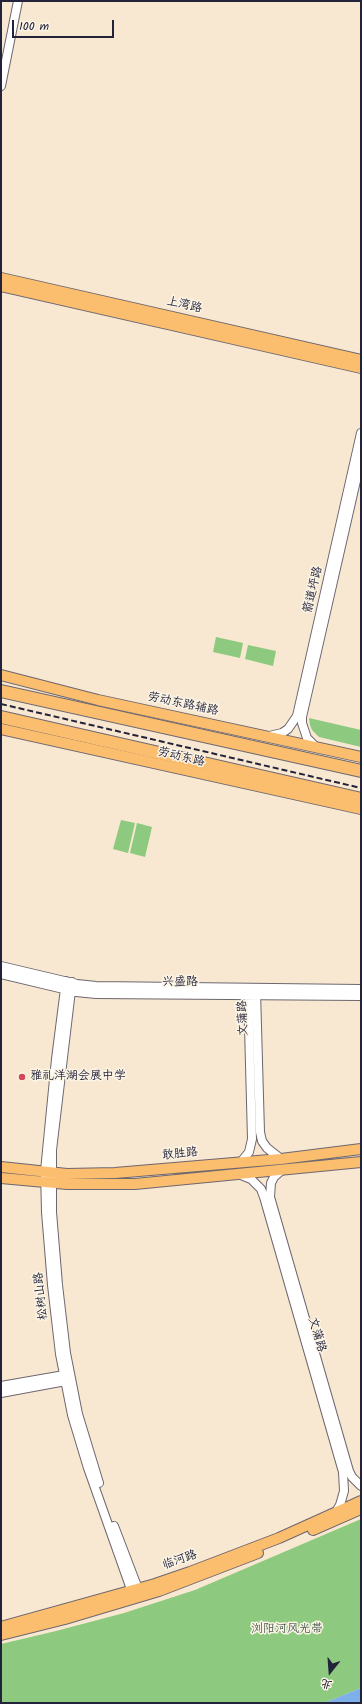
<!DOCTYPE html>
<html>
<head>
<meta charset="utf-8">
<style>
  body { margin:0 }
  #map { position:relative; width:362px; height:1704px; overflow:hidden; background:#f8e8d1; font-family:Kalam,"LXGW WenKai TC",sans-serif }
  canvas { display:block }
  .frame { position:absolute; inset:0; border:2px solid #22223b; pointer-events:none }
  .north { position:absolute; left:310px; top:1652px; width:40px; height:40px; -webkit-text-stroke:3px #fcf5e5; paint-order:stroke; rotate:197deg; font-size:11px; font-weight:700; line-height:16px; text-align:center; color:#22223b }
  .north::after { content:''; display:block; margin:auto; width:14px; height:18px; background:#22223b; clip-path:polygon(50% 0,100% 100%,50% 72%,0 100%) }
  .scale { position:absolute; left:12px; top:20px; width:102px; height:18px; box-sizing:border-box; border:2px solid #22223b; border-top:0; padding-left:5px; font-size:12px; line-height:14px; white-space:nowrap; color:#22223b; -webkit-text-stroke:3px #fcf5e5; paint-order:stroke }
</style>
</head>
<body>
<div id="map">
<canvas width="362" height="1704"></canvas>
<div class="frame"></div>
<div class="north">北</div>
<div class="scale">100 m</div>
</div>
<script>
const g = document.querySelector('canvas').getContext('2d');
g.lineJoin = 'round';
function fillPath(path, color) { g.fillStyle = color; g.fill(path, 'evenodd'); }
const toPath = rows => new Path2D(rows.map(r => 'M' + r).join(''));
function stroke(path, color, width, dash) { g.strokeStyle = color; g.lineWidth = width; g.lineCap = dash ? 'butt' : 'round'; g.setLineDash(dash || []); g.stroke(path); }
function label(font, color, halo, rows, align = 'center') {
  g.font = font + ' Kalam,"LXGW WenKai TC",sans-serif'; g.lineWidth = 3; g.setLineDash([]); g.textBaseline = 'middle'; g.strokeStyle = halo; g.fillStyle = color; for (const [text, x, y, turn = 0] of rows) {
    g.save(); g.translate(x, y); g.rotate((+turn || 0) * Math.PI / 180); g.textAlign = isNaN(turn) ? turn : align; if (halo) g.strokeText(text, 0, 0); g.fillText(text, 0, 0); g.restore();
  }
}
const green = toPath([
  [216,637,243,643,240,658,213,652],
  [248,645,276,651,273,666,245,659],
  [309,718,361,730,361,747,319,737,312,730,310,725],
  [121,820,135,823,128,853,113,849],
  [137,823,152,827,145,857,130,853],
  [361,1519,361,1688,324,1703,1,1703,1,1644,56,1631,124,1613,195,1590]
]);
const water = toPath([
  [361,1688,361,1703,324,1703]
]);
const minor = toPath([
  [1,86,18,1],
  [269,736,282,733,288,729,297,716,361,433],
  [316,747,307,738,302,723,302,717,361,459],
  [1,966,77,984,96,986,361,989],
  [1,974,76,992,96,994,361,996],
  [66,981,56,1059,45,1171,46,1212,52,1285,60,1354,72,1415,88,1468,133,1595],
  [72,982,52,1150,52,1212,58,1285,66,1353,78,1414,99,1483],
  [256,991,260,1132,262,1141,267,1148,281,1159],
  [241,1162,249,1152,252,1139,248,990],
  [282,1170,274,1177,271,1183,270,1197,349,1471,352,1477,361,1486],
  [241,1175,251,1179,261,1189,264,1197,343,1472,344,1491,340,1505,336,1512],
  [1,1386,70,1374],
  [1,1393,71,1380],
  [114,1526,140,1594]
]);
const major = toPath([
  [1,278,361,360],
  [1,286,361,368],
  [1,675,98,700,361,757],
  [1,729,361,809],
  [1,1167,67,1174,115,1173,281,1159,361,1149],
  [1,1178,67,1184,135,1184,361,1162],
  [313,1530,361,1509],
  [1,1627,155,1584,190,1572,279,1538,361,1501],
  [1,1635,65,1619,159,1591,258,1553]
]);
const highway = toPath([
  [1,691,361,771],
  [1,717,361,799]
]);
const rail = toPath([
  [1,704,361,788]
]);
const markers = [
  [22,1077,4,"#d1495b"]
];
const streetNames = [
  ["上湾路",184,306,13],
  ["箭道坪路",314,590,-77],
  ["劳动东路辅路",183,705,12],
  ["劳动东路",181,758,13],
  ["兴盛路",180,983],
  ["文蒲路",244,1018,-92],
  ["敢胜路",180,1155,-6],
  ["松树山路",42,1296,-96],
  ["文蒲路",316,1335,74],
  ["临河路",180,1561,-19]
];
const poiNames = [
  ["雅礼洋湖会展中学",30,1077]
];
const parkNames = [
  ["浏阳河风光带",287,1630]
];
fillPath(green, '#8dc97e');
fillPath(water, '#7db0ea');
stroke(minor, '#6d6770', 10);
stroke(major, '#6d6770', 12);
stroke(highway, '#6d6770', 14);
stroke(minor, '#fff', 8);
stroke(major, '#fbbd6e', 10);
stroke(highway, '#fbbd6e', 12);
stroke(rail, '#22223b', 2, [6, 3]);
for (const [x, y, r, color] of markers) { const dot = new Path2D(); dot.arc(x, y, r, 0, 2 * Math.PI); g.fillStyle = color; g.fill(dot); stroke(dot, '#fcf5e5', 1.5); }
label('12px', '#22223b', '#fcf5e5', streetNames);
label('12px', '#22223b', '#fcf5e5', poiNames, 'left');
label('12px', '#475c52', '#fcf5e5', parkNames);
</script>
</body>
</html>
